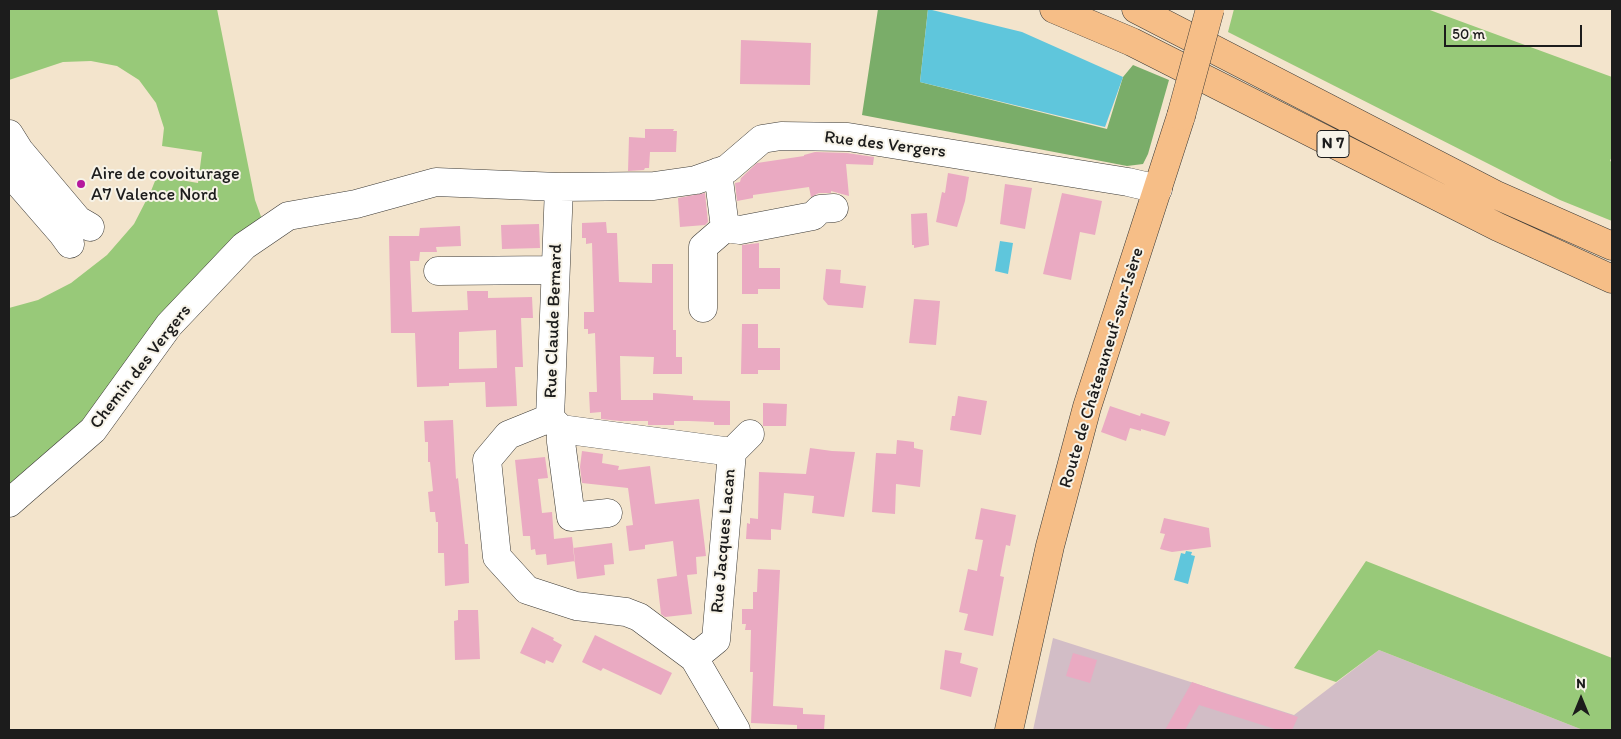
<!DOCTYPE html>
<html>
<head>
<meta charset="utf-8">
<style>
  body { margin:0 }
  #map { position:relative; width:1621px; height:739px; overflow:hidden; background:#f3e4cc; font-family:Itim,sans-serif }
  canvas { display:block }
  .frame { position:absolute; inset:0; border:10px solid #1c1c1c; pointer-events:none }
  .north { position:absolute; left:1556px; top:674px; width:50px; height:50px; -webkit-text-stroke:4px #f7f3e8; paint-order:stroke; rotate:0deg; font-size:14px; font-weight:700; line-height:20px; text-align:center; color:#1c1c1c }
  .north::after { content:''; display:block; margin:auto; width:18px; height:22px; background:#1c1c1c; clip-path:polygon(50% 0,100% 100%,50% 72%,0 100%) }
  .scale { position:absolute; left:1444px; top:25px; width:138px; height:22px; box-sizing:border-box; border:2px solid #1c1c1c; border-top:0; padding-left:6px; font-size:15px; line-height:18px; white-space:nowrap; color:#1c1c1c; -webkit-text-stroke:4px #f7f3e8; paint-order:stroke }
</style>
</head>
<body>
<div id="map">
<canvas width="1621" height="739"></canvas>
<div class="frame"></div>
<div class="north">N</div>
<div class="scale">50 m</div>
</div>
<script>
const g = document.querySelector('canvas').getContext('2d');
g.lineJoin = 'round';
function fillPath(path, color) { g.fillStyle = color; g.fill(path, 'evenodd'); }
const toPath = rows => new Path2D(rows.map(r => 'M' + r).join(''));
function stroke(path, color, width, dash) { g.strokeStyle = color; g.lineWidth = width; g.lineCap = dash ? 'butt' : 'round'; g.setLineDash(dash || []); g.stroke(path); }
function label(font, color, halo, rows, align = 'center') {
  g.font = font + ' Itim,sans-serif'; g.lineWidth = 4; g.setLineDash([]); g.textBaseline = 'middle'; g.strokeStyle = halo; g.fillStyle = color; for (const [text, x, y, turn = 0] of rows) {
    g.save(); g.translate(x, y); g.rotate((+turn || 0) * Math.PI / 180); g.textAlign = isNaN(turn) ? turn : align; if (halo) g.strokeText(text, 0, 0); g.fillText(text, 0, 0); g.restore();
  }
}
const industrial = toPath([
  [1053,638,1294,715,1379,650,1583,730,1033,730]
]);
const green = toPath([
  [9,9,217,9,255,200,263,222,89,421,9,490,9,308,38,300,71,283,107,255,134,224,151,191,157,176,198,183,202,152,162,146,164,128,156,103,139,80,117,66,91,61,63,62,9,80],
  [1234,9,1427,9,1612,77,1612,156,1610,161,1612,162,1612,221,1560,200,1228,32],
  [1366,561,1612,658,1612,730,1583,730,1379,650,1336,682,1294,668]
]);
const forest = toPath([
  [878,9,928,9,920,82,1107,129,1123,77,1133,65,1169,80,1148,154,1143,164,1127,166,862,115]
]);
const water = toPath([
  [928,9,1022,32,1123,77,1105,127,920,82],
  [1000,241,1013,243,1008,274,995,271],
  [1186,551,1192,552,1191,555,1195,556,1188,584,1174,580,1181,553,1185,554]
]);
const building = toPath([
  [741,40,811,43,810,85,740,84],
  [645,129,674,129,673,131,677,131,676,152,650,152,649,168,645,168,644,170,628,171,629,137,645,138],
  [815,152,847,153,874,157,873,165,846,164,849,196,831,191,831,193,819,193,811,197,809,187,753,195,753,198,737,201,735,183,740,182,741,178,757,163,804,156,804,155],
  [948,173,969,177,965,201,957,227,936,222,942,192,945,193],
  [1005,184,1032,188,1025,229,1000,224],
  [705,193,708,222,705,225,680,227,678,198],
  [1062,193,1102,201,1095,235,1080,232,1071,280,1043,274],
  [927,213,929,245,914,248,914,245,912,245,911,214],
  [606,222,607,233,617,233,619,282,652,283,652,264,673,264,673,330,676,330,676,357,682,357,682,374,653,374,654,357,620,356,621,400,653,400,653,393,693,396,693,400,730,401,730,425,714,425,714,422,689,421,674,421,674,425,648,425,648,421,620,421,601,419,601,412,590,413,589,392,597,392,595,333,588,334,588,329,584,329,584,312,594,312,592,243,586,244,586,238,582,238,582,223],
  [539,224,540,248,502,249,501,225],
  [460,226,461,246,436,247,437,252,420,252,419,261,410,261,412,312,468,310,467,291,488,291,488,298,532,297,533,318,521,318,523,367,515,367,517,406,486,407,485,382,449,383,449,386,417,387,415,333,391,333,389,236,419,236,420,228],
  [496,330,497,368,459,369,459,332],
  [759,243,759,268,780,268,780,289,758,289,758,294,742,294,742,245],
  [826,269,841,270,840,283,866,286,863,308,828,305,823,299],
  [914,299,940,301,936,345,909,343],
  [742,324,758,324,758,348,780,348,780,370,758,370,758,374,741,374],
  [958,396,987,401,981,435,950,430,952,416,955,416],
  [763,403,787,404,786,426,763,426],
  [1110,406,1140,416,1141,413,1170,422,1165,436,1141,429,1141,431,1130,428,1126,441,1101,432],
  [453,420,456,479,458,478,465,544,468,544,469,583,445,586,444,553,438,553,438,522,436,522,435,512,430,512,428,492,433,491,430,462,428,462,428,442,425,442,424,421],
  [897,440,914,442,914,448,923,450,920,487,896,484,895,514,872,512,876,453,896,454],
  [810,448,832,451,855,452,844,517,812,513,814,496,784,493,781,530,771,529,771,540,746,539,747,523,750,524,750,518,758,519,759,472,806,474],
  [582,451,603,454,602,463,619,466,618,470,650,466,655,504,699,499,706,556,696,557,697,574,687,575,692,614,665,617,661,614,657,579,677,576,673,541,645,545,645,549,629,551,626,526,633,525,628,488,582,483,580,467],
  [545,457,548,478,538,479,542,513,552,512,554,539,572,537,575,561,547,565,546,554,536,555,535,549,531,550,530,536,523,536,515,460],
  [981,508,1016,515,1010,546,1006,545,1000,576,1004,577,993,636,964,630,968,614,959,612,968,569,977,571,983,540,975,539],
  [1164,518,1209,528,1211,547,1172,552,1160,549,1165,534,1160,533],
  [612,543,614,564,604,565,605,575,577,579,573,548],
  [758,569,780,570,773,706,803,708,803,714,825,715,824,730,797,730,797,725,751,723,753,672,750,672,751,630,745,630,746,624,742,624,742,609,753,609,753,592,757,592],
  [458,610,478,610,480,659,455,660,454,621,458,620],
  [532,627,554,638,553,640,562,645,553,663,546,660,545,664,520,653],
  [595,635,672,673,661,695,603,668,601,671,582,662],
  [945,650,962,653,960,663,978,668,971,697,940,689],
  [1073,653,1097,660,1090,683,1066,676],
  [1192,682,1229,695,1298,717,1292,730,1278,730,1199,705,1185,730,1165,730]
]);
const minor = toPath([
  [9,134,19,150,78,220,90,227],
  [9,172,62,233,70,244],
  [559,187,550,418,508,435,487,460,497,557,527,590,576,606,626,612,639,617,694,658,736,730],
  [725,228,740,230,813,216,820,209,834,208],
  [438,271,555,270],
  [703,308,703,247,725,228,718,172],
  [550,418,561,429,732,452,716,640,694,658],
  [561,429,561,442,571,517,608,513],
  [732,452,750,434],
  [9,503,93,430,169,325,244,246,288,216,356,204,436,182,559,187,654,186,696,180,727,169,762,139,781,136,848,137,1128,182,1158,189]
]);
const major = toPath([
  [1009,730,1050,546,1087,407,1181,116]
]);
const highway = toPath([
  [1054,9,1132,42,1498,227,1612,279],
  [1136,9,1494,194,1612,246]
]);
const majorBridge = toPath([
  [1181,116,1210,9]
]);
const markers = [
  [81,184,5,"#b5179e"]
];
const shields = [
  [1333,144,32]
];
const shieldNames = [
  ["N 7",1333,144]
];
const streetNames = [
  ["Rue des Vergers",885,145,7],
  ["Rue Claude Bernard",554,321,-88],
  ["Chemin des Vergers",141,367,-52],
  ["Route de Châteauneuf-sur-Isère",1102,368,-73],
  ["Rue Jacques Lacan",724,541,-85]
];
const poiNames = [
  ["Aire de covoiturage",91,174],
  ["A7 Valence Nord",91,195]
];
fillPath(industrial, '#d2bdc6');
fillPath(green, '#98c979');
fillPath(forest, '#7aad69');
fillPath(water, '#5fc6dc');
fillPath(building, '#eaaac2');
stroke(minor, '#3c3a36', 29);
stroke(major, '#3c3a36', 29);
stroke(highway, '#3c3a36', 29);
stroke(minor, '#fff', 28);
stroke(major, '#f6be87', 28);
stroke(highway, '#f6be87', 28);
stroke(majorBridge, '#3c3a36', 29, []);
stroke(majorBridge, '#f6be87', 28);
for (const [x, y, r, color] of markers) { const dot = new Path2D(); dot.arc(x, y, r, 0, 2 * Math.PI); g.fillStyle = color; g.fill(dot); stroke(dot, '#f7f3e8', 2); }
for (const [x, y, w] of shields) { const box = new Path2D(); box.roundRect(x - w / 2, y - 13.5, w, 27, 4); g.fillStyle = '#f7f3e8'; g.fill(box); stroke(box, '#1c1c1c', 1); }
label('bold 16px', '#1c1c1c', null, shieldNames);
label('18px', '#1c1c1c', '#f7f3e8', streetNames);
label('18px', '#1c1c1c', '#f7f3e8', poiNames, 'left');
</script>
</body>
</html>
